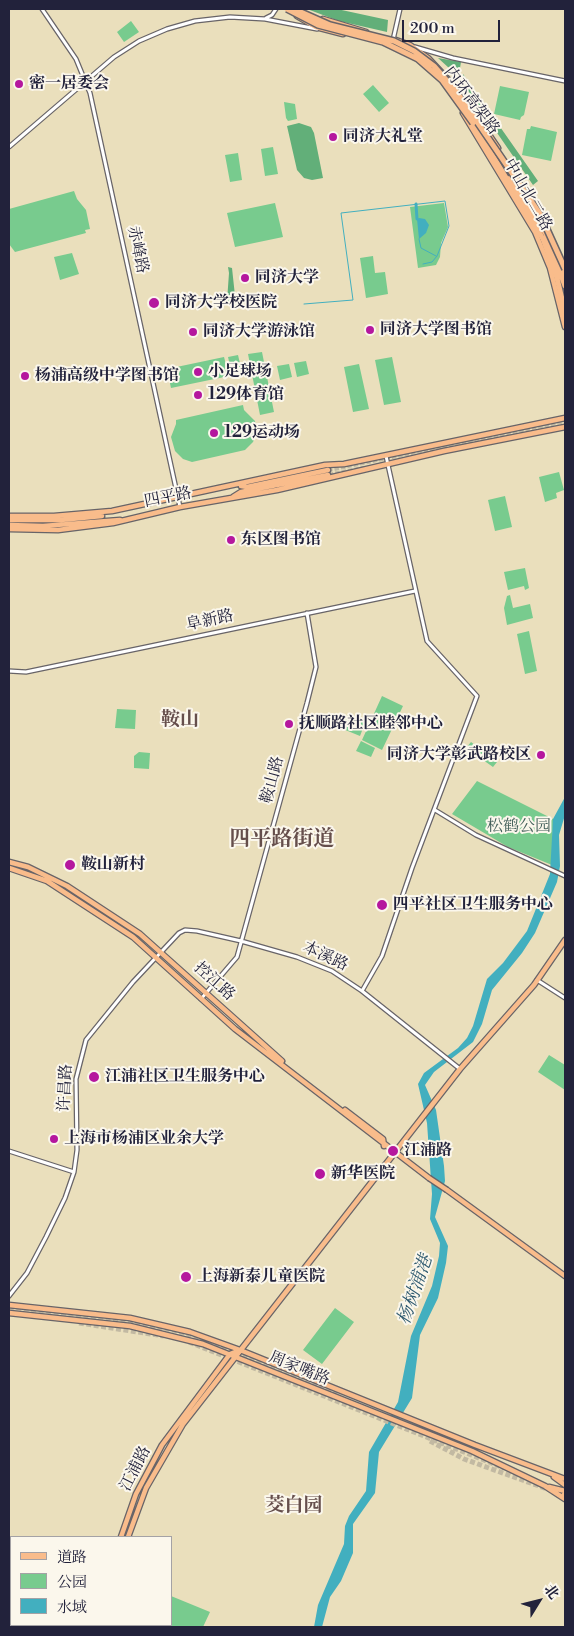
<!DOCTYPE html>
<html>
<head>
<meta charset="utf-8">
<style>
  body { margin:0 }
  #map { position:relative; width:574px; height:1636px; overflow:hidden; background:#eadfbc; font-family:"Libre Bodoni","Noto Serif SC",serif }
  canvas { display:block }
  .frame { position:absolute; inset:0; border:10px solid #22223b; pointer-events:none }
  .legend { position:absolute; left:10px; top:1536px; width:162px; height:90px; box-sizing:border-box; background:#fbf7ec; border:1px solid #a4a2a5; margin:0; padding:6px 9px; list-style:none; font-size:15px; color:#22223b }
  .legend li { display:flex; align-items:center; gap:10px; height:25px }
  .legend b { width:25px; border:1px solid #a4a2a5 }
  .north { position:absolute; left:514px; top:1576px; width:50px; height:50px; -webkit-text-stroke:4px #fbf7ec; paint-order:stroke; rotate:54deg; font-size:14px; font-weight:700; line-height:20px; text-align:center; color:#22223b }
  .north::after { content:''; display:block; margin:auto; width:18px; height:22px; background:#22223b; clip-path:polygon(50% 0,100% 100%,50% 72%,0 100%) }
  .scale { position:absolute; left:402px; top:20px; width:98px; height:22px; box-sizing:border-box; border:2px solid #22223b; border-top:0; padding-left:6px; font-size:15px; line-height:18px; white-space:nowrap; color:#22223b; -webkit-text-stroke:4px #fbf7ec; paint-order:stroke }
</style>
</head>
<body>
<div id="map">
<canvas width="574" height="1636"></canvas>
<div class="frame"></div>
<ul class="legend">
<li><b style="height:6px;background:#f9bc8b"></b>道路</li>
<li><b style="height:14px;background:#78cb8e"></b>公园</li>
<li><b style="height:14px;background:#42afbf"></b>水域</li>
</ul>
<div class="north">北</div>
<div class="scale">200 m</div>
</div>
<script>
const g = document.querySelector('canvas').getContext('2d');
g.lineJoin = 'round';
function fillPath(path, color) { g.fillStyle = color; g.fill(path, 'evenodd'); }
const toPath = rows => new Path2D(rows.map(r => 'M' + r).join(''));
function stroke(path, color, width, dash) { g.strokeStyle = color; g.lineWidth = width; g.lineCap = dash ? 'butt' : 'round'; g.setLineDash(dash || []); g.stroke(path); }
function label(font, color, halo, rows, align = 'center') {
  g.font = font + ' "Libre Bodoni","Noto Serif SC",serif'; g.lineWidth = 4; g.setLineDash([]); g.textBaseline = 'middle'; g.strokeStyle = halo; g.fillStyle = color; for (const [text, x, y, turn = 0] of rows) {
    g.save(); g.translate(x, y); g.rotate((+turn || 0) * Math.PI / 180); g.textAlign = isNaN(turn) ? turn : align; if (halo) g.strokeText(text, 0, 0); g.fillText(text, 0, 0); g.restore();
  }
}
const green = toPath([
  [131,21,139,32,124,42,117,32],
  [373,85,389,103,379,112,363,94],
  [500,86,529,92,524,115,521,117,520,120,494,114],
  [284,102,295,104,297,119,288,121,286,118],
  [531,126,557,132,551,161,522,155,527,129,530,129],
  [273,147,278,174,265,176,261,149],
  [238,153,242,180,230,182,225,155],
  [74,191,77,199,86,210,90,229,85,230,86,233,15,252,9,244,9,209],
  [275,203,283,237,235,247,227,213],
  [444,203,448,227,441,243,440,257,436,265,418,268,410,207],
  [72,253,79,274,60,280,54,257],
  [373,256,375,273,385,272,388,294,366,298,360,258],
  [262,352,274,412,260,415,248,354],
  [238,355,242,372,232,374,228,357],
  [224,357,229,376,171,388,167,369],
  [392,357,401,402,384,405,375,360],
  [306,361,309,374,297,377,294,363],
  [289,364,292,377,280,380,277,366],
  [359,364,369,409,353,412,344,367],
  [243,405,244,410,255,421,257,433,253,442,245,450,192,462,183,459,175,451,171,437,176,424,176,420],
  [559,472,564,490,556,493,557,498,545,502,539,477],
  [505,496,512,527,495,531,488,500],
  [525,568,529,588,525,590,524,586,508,590,504,572],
  [510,595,513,608,530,604,533,618,507,625,504,608,507,596],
  [529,631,537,671,525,674,517,634],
  [382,696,403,706,382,750,362,740],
  [117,709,136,710,135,729,115,728],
  [343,714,365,723,360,736,338,727],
  [361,741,375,748,371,757,356,751],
  [471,742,497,762,493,767,466,748],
  [139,752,150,753,149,769,134,768,134,756],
  [477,781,553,819,552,865,508,847,452,814],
  [549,1055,565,1065,565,1090,538,1072],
  [335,1308,354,1322,322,1364,303,1350],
  [171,1596,210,1612,203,1627,109,1627,110,1625,171,1625]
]);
const forest = toPath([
  [307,9,337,9,388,20,387,32,339,21],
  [438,58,461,62,458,80,449,68],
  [463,74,538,181,533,185,462,82],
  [299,123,311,127,314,133,323,178,312,180,304,178,297,170,287,126],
  [228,267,232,268,236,305,233,308,227,301,229,273]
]);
const water = toPath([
  [419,218,425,219,429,225,426,233,419,239,417,219],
  [565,797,565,815,559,835,560,866,557,882,535,933,522,953,492,990,482,1024,473,1042,434,1072,425,1085,436,1110,444,1166,445,1181,435,1217,448,1246,446,1263,438,1298,420,1335,412,1398,379,1452,375,1493,353,1524,353,1553,341,1581,330,1597,322,1627,314,1627,318,1605,344,1544,345,1526,349,1516,366,1491,369,1452,398,1402,411,1336,432,1286,439,1256,440,1243,430,1219,432,1194,427,1123,418,1084,424,1073,458,1048,467,1038,473,1026,487,979,503,963,527,931,550,874,553,819]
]);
const stream = toPath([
  [419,239,421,248,436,256],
  [304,304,353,300,341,213,445,201,449,226,437,256,432,262,423,264]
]);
const canal = toPath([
  [416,204,417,219]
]);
const majorTunnel = toPath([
  [328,470,565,421],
  [329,475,364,468]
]);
const highwayTunnel = toPath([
  [9,1307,109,1318,173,1330,194,1336,338,1392],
  [79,1323,164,1336],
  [189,1342,504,1468],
  [430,1441,464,1459,564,1495]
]);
const minor = toPath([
  [42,9,76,59,90,93,180,507],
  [266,18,272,15,276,9],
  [393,40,400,9],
  [415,47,453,58,565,81],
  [9,147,114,57,139,41,167,29,195,21,230,17,265,19,317,29],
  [9,671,26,672,415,591],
  [435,810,476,835,565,876],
  [537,980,565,998],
  [362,991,382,956,412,868,477,696,427,641,386,456],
  [201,999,237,957,307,703,316,667,307,613],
  [9,1151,74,1172],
  [9,1296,27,1273,46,1237,65,1198,74,1172,77,1150,76,1079,86,1040,133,982,179,933,185,930,197,931,241,941,297,957,332,971,362,991,460,1069]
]);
const major = toPath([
  [297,16,316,27,343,34],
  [323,19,366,32],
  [393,39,410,45,428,58,455,87],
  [463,113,535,232,550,268,565,327],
  [481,123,498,148],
  [560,262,564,278],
  [241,486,247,487,328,470],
  [233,497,241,492,328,475],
  [9,516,54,516,112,511,325,465,344,464,565,418],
  [9,520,61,520,102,516],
  [9,525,43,526,120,520],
  [9,529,58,530,113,523,180,507,277,490,444,451,565,427],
  [9,862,28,867,67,886,140,934,282,1061],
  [9,868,47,881,133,937,235,1029,429,1178],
  [345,1110,383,1139,384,1146],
  [447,1190,565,1276],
  [9,1305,130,1318,190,1332,240,1350,475,1445,565,1479],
  [9,1313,130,1326,203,1344,472,1451,545,1486,565,1499],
  [554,1477,565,1485],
  [549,1487,565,1491],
  [121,1537,136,1494,162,1445,230,1354,240,1350],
  [128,1537,146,1488,183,1424,460,1069,534,985,565,940],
  [95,1627,96,1625],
  [100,1627,101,1625]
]);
const highway = toPath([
  [473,123,543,239,557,278,565,312],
  [510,178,546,234,565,286],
  [564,1495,565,1495]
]);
const majorBridge = toPath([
  [429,1178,447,1190]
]);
const highwayBridge = toPath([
  [287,9,318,25,383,42,418,59,442,80,473,123],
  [294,9,330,25,394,41,414,51,434,66,456,91,540,214,565,269]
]);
const markers = [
  [19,84,5,"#b5179e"],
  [333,137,5,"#b5179e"],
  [245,278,5,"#b5179e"],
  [154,303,6,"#b5179e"],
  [370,330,5,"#b5179e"],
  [193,332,5,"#b5179e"],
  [198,372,5,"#b5179e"],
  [25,376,5,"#b5179e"],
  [198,395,5,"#b5179e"],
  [214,433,5,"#b5179e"],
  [231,540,5,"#b5179e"],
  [289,724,5,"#b5179e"],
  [541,755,5,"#b5179e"],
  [70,865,6,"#b5179e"],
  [382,905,6,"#b5179e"],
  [94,1077,6,"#b5179e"],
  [54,1139,5,"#b5179e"],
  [393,1151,6,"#b5179e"],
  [320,1174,6,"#b5179e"],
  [186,1277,6,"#b5179e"]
];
const poiNames = [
  ["密一居委会",29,84],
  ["同济大礼堂",343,137],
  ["同济大学",255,278],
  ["同济大学校医院",165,303],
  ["同济大学图书馆",380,330],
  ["同济大学游泳馆",203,332],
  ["小足球场",208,372],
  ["杨浦高级中学图书馆",35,376],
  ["129体育馆",208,395],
  ["129运动场",224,433],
  ["东区图书馆",241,540],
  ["抚顺路社区睦邻中心",299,724],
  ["同济大学彰武路校区",531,755,"right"],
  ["鞍山新村",81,865],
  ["四平社区卫生服务中心",393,905],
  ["江浦社区卫生服务中心",105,1077],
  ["上海市杨浦区业余大学",64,1139],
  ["江浦路",404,1151],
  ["新华医院",331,1174],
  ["上海新泰儿童医院",197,1277]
];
const streetNames = [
  ["内环高架路",471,101,53],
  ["中山北二路",527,195,60],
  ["赤峰路",137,250,78],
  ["四平路",168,498,-11],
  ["阜新路",210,621,-12],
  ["鞍山路",273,780,-75],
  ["本溪路",325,957,25],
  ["控江路",214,982,42],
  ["许昌路",66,1088,-87],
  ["周家嘴路",299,1369,22],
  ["江浦路",136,1469,-63]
];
const parkNames = [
  ["松鹤公园",519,827]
];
const waterNames = [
  ["杨树浦港",416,1290,-71]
];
const quarterNames = [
  ["鞍山",180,720],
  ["茭白园",294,1506]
];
const districtNames = [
  ["四平路街道",282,840]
];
fillPath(green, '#78cb8e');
fillPath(forest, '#62af79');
fillPath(water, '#42afbf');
stroke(stream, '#42afbf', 1);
stroke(canal, '#42afbf', 3);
stroke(majorTunnel, '#c2b9a2', 4.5, [4.5, 2]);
stroke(highwayTunnel, '#c2b9a2', 5, [5, 2.5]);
stroke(minor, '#686468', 5.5);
stroke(major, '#686468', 7);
stroke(highway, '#686468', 8);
stroke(minor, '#fff', 3);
stroke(major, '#f9bc8b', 4.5);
stroke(highway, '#f9bc8b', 5);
stroke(majorBridge, '#686468', 7, []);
stroke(highwayBridge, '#686468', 8, []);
stroke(majorBridge, '#f9bc8b', 4.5);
stroke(highwayBridge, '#f9bc8b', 5);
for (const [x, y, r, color] of markers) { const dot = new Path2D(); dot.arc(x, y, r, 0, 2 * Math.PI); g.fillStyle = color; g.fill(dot); stroke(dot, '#fbf7ec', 2); }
label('bold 16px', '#22223b', '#fbf7ec', poiNames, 'left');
label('16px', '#22223b', '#fbf7ec', streetNames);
label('16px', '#405d58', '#fbf7ec', parkNames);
label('italic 18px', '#2f5a70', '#fbf7ec', waterNames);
label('bold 19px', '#654e4b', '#fbf7ec', quarterNames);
label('bold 21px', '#654e4b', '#fbf7ec', districtNames);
</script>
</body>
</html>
